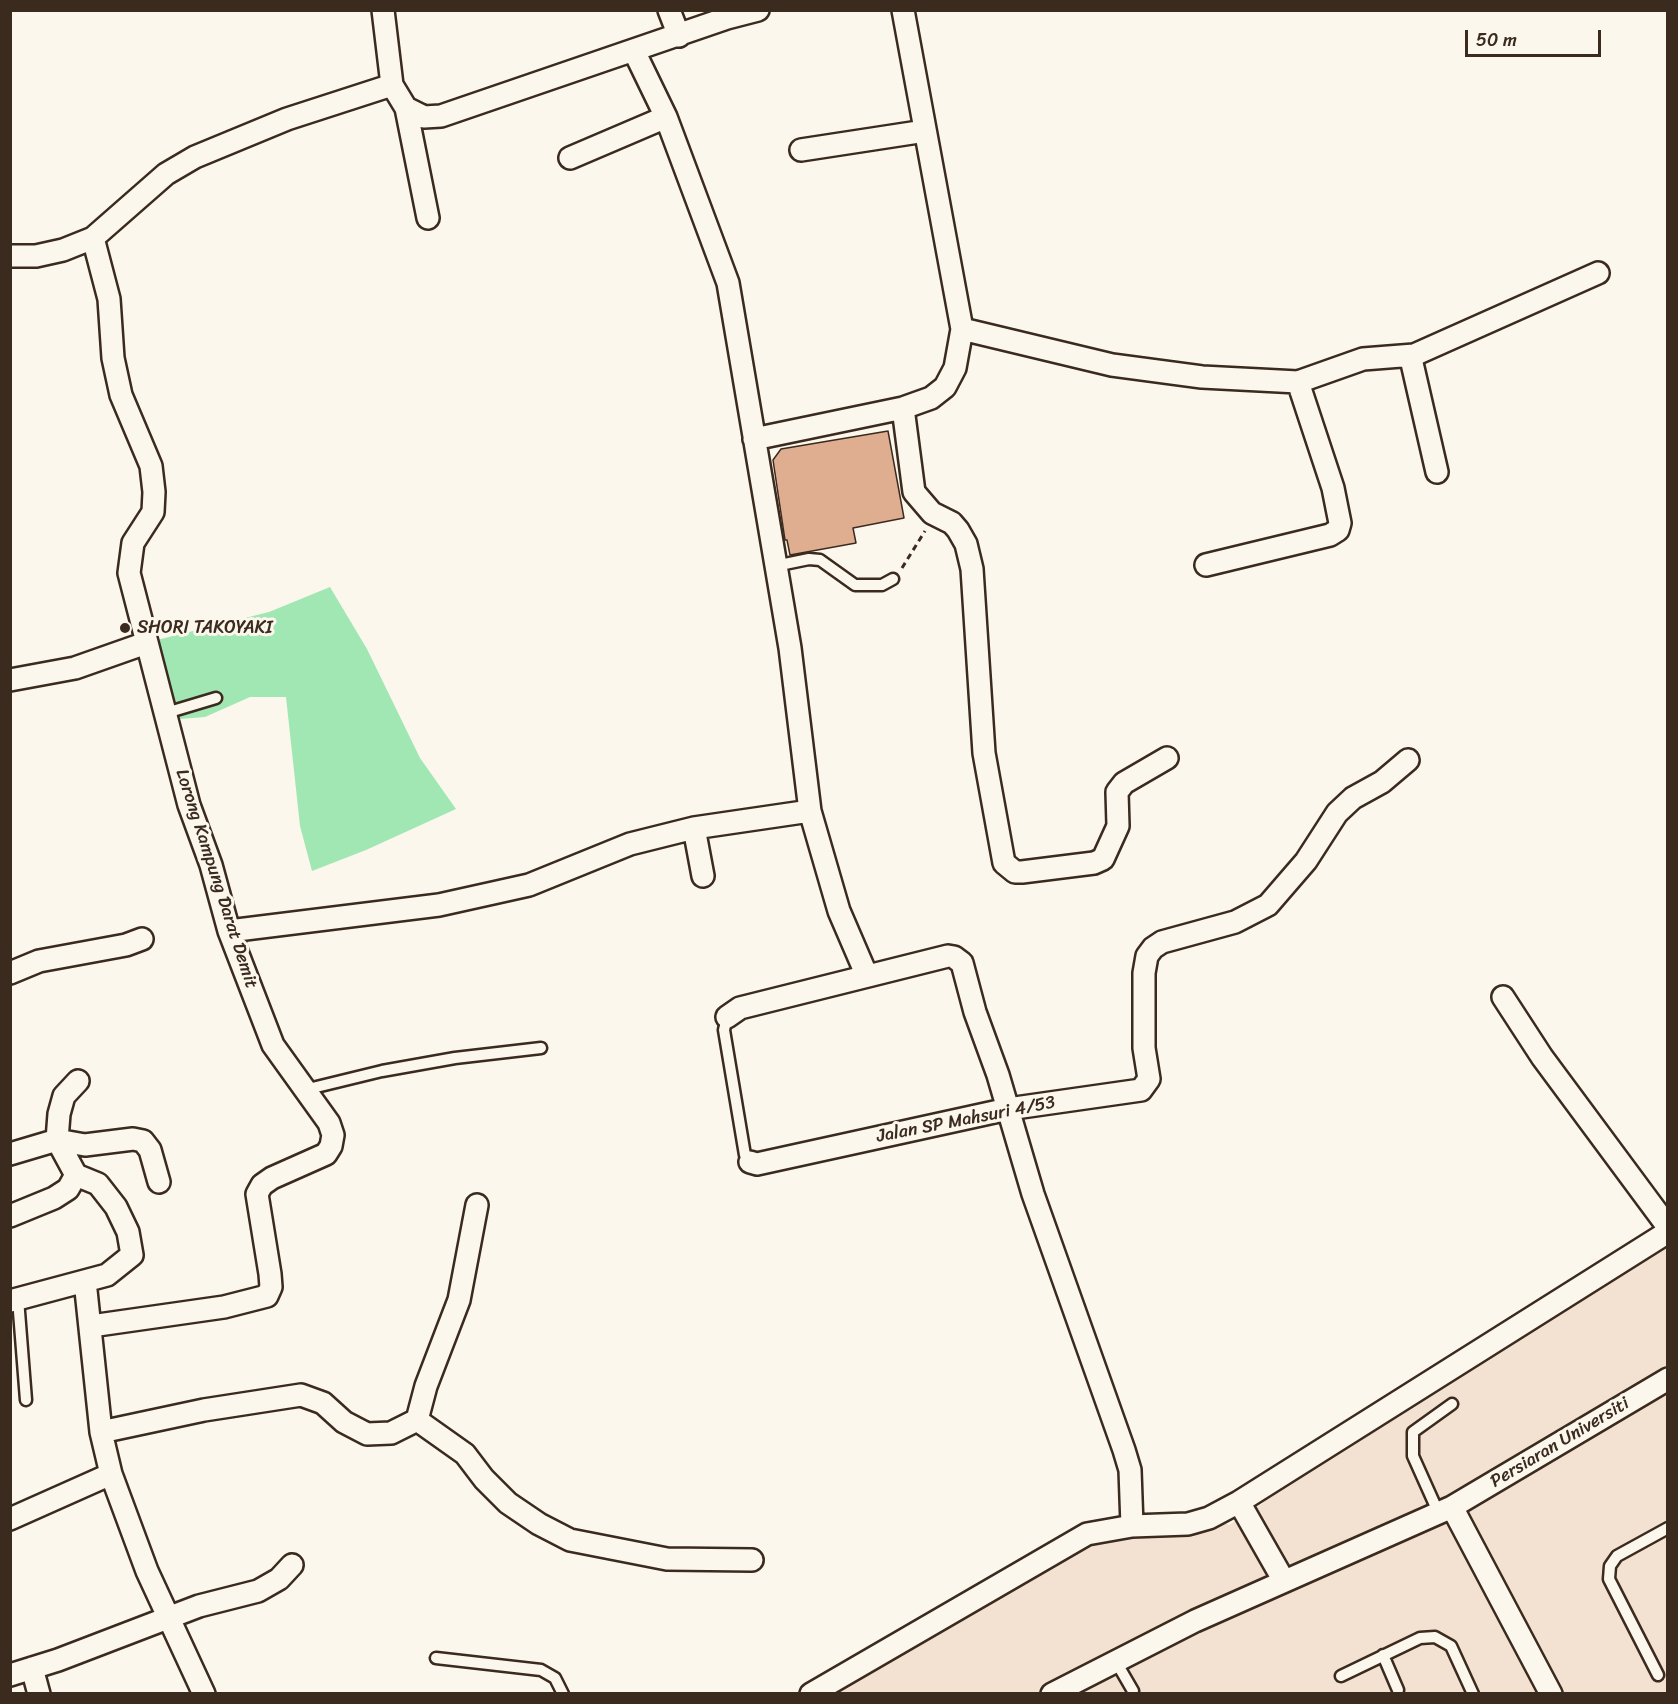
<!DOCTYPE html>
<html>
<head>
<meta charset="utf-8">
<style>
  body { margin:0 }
  #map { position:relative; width:1678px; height:1704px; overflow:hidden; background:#fbf7ec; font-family:Sriracha,sans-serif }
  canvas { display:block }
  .frame { position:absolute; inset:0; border:12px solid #3b2a1e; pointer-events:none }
  .scale { position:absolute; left:1465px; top:30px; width:136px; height:27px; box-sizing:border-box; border:3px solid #3b2a1e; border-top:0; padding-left:8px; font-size:18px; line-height:21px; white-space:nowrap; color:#3b2a1e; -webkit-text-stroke:4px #fbf7ec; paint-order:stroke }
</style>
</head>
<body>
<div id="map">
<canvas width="1678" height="1704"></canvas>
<div class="frame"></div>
<div class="scale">50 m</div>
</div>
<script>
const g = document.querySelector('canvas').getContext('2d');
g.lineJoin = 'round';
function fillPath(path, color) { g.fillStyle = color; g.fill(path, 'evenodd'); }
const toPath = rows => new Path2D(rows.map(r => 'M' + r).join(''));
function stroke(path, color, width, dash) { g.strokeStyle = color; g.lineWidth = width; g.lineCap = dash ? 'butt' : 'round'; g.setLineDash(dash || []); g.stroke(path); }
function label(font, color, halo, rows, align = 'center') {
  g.font = font + ' Sriracha,sans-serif'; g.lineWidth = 6; g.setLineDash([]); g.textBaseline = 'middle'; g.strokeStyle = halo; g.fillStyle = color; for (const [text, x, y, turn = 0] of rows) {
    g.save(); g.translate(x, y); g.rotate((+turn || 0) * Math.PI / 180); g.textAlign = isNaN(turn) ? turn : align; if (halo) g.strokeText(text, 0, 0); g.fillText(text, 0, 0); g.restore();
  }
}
const built = toPath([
  [1667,1242,1667,1693,820,1694,1083,1543,1114,1535,1193,1537,1218,1520,1229,1525,1263,1503,1265,1490]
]);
const green = toPath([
  [330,587,367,649,420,758,456,809,366,850,312,871,300,826,286,697,250,697,205,717,180,719,157,640,269,612]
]);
const building = toPath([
  [888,431,904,518,853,528,856,543,790,555,787,540,785,540,773,460,781,449,888,431]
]);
const path = toPath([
  [902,568,925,531]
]);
const service = toPath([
  [775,566,809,559,820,560,855,585,882,585,893,579],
  [166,713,216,698],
  [727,1017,724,1030,745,1155,750,1162],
  [304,1090,382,1071,455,1058,541,1048],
  [18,1299,26,1400],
  [1439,1514,1413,1456,1413,1432,1452,1404],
  [1383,1655,1398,1690],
  [436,1658,541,1670,555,1678,563,1694],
  [1115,1660,1133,1691],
  [1658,1675,1609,1579,1610,1566,1617,1556,1668,1528],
  [1341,1676,1420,1638,1435,1637,1451,1646,1473,1694]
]);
const minor = toPath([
  [383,10,392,85,406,108,424,117,441,116,727,18,758,10],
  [669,10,679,36],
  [634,51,666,117,728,283,790,648,810,811,839,911,867,976],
  [406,108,428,218],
  [801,150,925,131],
  [570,158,666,117],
  [10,256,36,256,63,250,93,238,166,174,195,157,287,119,392,85],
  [962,329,1112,365,1202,377,1298,382,1363,359,1414,355,1598,273],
  [1414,355,1412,363,1437,472],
  [903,408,914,492,932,513,952,523,958,530,966,544,972,569,984,753,1004,863,1015,872,1022,872,1094,863,1103,859,1118,826,1117,792,1124,783,1167,758],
  [754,439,903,408,931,398,945,387,955,368,962,329,903,10],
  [1206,565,1330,535,1338,530,1340,523,1333,488,1298,382],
  [10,680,75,668,146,643],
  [694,828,703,876],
  [229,931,439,905,529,885,630,844,694,828,810,811],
  [10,973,39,961,126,945,142,939],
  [1503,997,1542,1057,1668,1227],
  [727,1017,740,1008,948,956,954,957,962,963,975,1012,998,1075,1033,1194,1124,1450,1130,1470,1132,1526],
  [10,1154,57,1140,85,1145,133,1139,143,1141,150,1150,159,1182],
  [750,1162,757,1164,1008,1109,1141,1090,1149,1079,1144,1048,1144,973,1147,956,1153,948,1162,942,1235,922,1268,905,1306,861,1337,813,1353,798,1382,782,1408,760],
  [10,1216,54,1198,68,1189,76,1175,57,1140,59,1114,64,1096,78,1081],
  [85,1281,101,1432,111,1474,147,1571,204,1694],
  [10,1301,107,1275,132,1255,128,1232,116,1207,98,1184,76,1175],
  [91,1326,224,1307,267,1296,271,1287,270,1274,257,1194,262,1185,272,1178,326,1154,331,1146,333,1135,329,1123,273,1045,229,931,211,865,189,805,129,573,133,543,153,512,154,492,151,466,121,395,113,358,109,299,93,238],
  [417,1420,426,1386,459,1300,477,1205],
  [101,1432,204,1410,301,1395,323,1403,344,1422,367,1434,391,1433,417,1420,465,1454,484,1479,508,1503,539,1524,570,1540,667,1559,752,1560],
  [1239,1502,1284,1581],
  [1452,1507,1551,1694],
  [10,1519,111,1474],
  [32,1668,39,1694],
  [10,1675,58,1660,199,1606,258,1591,279,1579,292,1565],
  [811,1694,1087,1534,1132,1526,1188,1524,1209,1518,1239,1502,1668,1232],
  [1052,1694,1195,1621,1452,1507,1668,1379]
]);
const markers = [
  [125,628,6,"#3b2a1e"]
];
const poiNames = [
  ["SHORI TAKOYAKI",137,628]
];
const streetNames = [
  ["Lorong Kampung Darat Demit",216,879,72],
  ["Jalan SP Mahsuri 4/53",966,1120,-11],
  ["Persiaran Universiti",1560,1443,-31]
];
fillPath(built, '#f3e1d1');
fillPath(green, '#a1e7b3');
fillPath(building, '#dfae91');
stroke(building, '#3b2a1e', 1.5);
stroke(service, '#3b2a1e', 15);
stroke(minor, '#3b2a1e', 26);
stroke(path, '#3b2a1e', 3, [6, 4.5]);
stroke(service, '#fbf7ec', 10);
stroke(minor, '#fbf7ec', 21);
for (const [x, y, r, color] of markers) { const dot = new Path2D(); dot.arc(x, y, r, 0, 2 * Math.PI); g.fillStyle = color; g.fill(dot); stroke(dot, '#fbf7ec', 2); }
label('18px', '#3b2a1e', '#fbf7ec', poiNames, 'left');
label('18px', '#3b2a1e', '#fbf7ec', streetNames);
</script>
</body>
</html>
